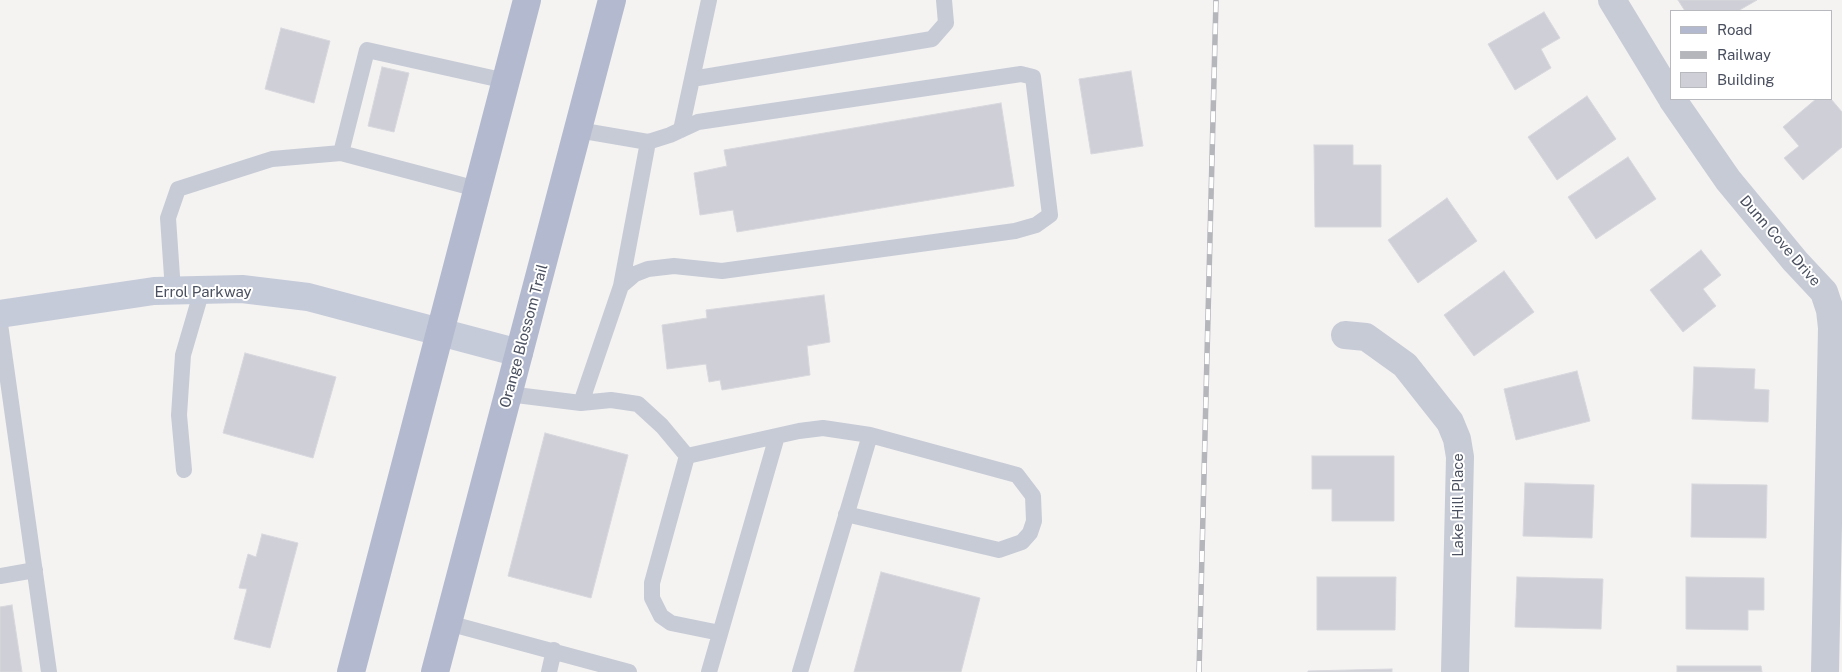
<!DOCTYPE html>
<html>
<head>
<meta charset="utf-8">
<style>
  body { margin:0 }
  #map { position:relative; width:1842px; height:672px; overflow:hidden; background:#f4f3f2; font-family:"Public Sans",sans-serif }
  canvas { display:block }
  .legend { position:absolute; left:1670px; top:10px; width:162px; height:90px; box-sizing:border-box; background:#fff; border:1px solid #b7b9bf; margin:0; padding:6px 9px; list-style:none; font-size:15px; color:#4a505f }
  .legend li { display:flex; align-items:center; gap:10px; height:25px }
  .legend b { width:25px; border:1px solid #b7b9bf }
</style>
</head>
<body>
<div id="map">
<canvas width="1842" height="672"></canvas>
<ul class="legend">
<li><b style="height:6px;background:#b3bacf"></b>Road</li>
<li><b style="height:6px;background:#b5b6bc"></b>Railway</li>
<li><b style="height:14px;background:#cfd0d7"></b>Building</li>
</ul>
</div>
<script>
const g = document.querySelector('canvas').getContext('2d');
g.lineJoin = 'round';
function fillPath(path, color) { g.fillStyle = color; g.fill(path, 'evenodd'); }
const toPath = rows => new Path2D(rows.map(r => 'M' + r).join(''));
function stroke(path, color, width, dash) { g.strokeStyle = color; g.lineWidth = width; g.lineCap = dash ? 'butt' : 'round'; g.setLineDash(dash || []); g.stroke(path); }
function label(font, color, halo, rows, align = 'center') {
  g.font = font + ' "Public Sans",sans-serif'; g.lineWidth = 4; g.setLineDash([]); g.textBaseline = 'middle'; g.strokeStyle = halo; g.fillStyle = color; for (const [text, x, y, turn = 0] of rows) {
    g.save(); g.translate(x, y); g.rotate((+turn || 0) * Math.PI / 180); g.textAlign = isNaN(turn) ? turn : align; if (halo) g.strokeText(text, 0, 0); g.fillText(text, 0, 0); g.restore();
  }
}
const building = toPath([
  [1678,0,1757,0,1738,11,1685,11,1678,0],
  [1544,12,1560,38,1541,49,1551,68,1515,90,1488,44,1544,12],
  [281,28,330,41,314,103,265,89,281,28],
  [382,67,409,73,394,132,368,126,382,67],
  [1131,71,1143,146,1091,154,1079,79,1131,71],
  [1587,96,1616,139,1557,180,1528,137,1587,96],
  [1816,99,1831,99,1842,112,1842,147,1803,180,1784,158,1799,146,1783,127,1816,99],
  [1001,103,1014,186,737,232,733,210,700,215,694,173,727,166,724,150,1001,103],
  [1314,145,1353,145,1353,165,1381,165,1381,227,1315,227,1314,145],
  [1628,157,1656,199,1596,239,1568,197,1628,157],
  [1447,198,1477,241,1418,283,1388,240,1447,198],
  [1701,250,1721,275,1703,289,1716,306,1683,332,1650,290,1701,250],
  [1504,271,1534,312,1474,356,1444,315,1504,271],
  [824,295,830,342,807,346,810,375,722,390,720,380,709,382,706,364,667,369,662,325,707,318,706,310,824,295],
  [245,353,336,377,313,458,223,433,245,353],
  [1694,367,1755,369,1754,389,1769,390,1768,422,1692,419,1694,367],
  [1577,371,1590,421,1516,440,1504,389,1577,371],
  [545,433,628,455,591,598,508,576,545,433],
  [1312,456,1394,456,1394,521,1332,521,1332,489,1312,489,1312,456],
  [1525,483,1594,485,1592,538,1523,536,1525,483],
  [1692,484,1767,485,1766,538,1691,537,1692,484],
  [262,534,298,543,270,648,234,639,247,589,239,588,248,554,256,557,262,534],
  [881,572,980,598,961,672,854,672,881,572],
  [1317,577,1396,577,1395,630,1317,630,1317,577],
  [1517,577,1603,579,1601,629,1515,627,1517,577],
  [1686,577,1764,578,1764,610,1748,610,1748,630,1686,629,1686,577],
  [12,605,22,672,0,672,0,607,12,605],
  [1677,666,1761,666,1762,672,1677,672,1677,666],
  [1392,669,1392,672,1308,672,1308,671,1392,669]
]);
const lane = toPath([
  [692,79,932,39,946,23,944,0],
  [681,130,709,0],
  [341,153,367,50,506,81],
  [621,286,648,142],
  [173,291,168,218,178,189,272,159,341,153,477,189],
  [0,324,49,672],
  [508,394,581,403,621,286,635,274,648,269,674,266,722,271,1015,231,1036,225,1050,215,1033,77,1021,74,698,122,670,135,648,142,578,130],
  [581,403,611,400,638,404,662,426,687,456,799,431,823,428,870,435,800,672],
  [687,456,652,583,652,598,661,616,671,623,720,633],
  [184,470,179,415,183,355,202,290],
  [846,514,999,550,1022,542,1030,533,1034,521,1033,496,1017,475,870,435],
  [0,576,35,570],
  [448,623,629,672],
  [549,672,554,650],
  [709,672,777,436]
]);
const street = toPath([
  [1612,0,1671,97],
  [1672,99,1728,180,1795,261,1824,292,1830,310,1832,328,1825,672],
  [1345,335,1366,337,1405,365,1450,422,1457,439,1460,457,1455,672]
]);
const secondary = toPath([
  [0,314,154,291,242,289,308,297,519,353]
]);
const primary = toPath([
  [351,672,527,0],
  [435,672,612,0]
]);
const rail = toPath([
  [1199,672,1216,0]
]);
const streetNames = [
  ["Dunn Cove Drive",1780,241,49],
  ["Errol Parkway",203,292],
  ["Orange Blossom Trail",524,336,-75],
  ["Lake Hill Place",1458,505,-90]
];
fillPath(building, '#cfd0d7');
stroke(building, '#d7d7dd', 1);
stroke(lane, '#c7cbd6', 16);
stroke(street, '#c7cbd6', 28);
stroke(secondary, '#c6cbd9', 28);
stroke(primary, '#b3bacf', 28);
stroke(rail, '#b5b6bc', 5.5);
stroke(rail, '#fff', 4, [11]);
label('15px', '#4a505f', '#fff', streetNames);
</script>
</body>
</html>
